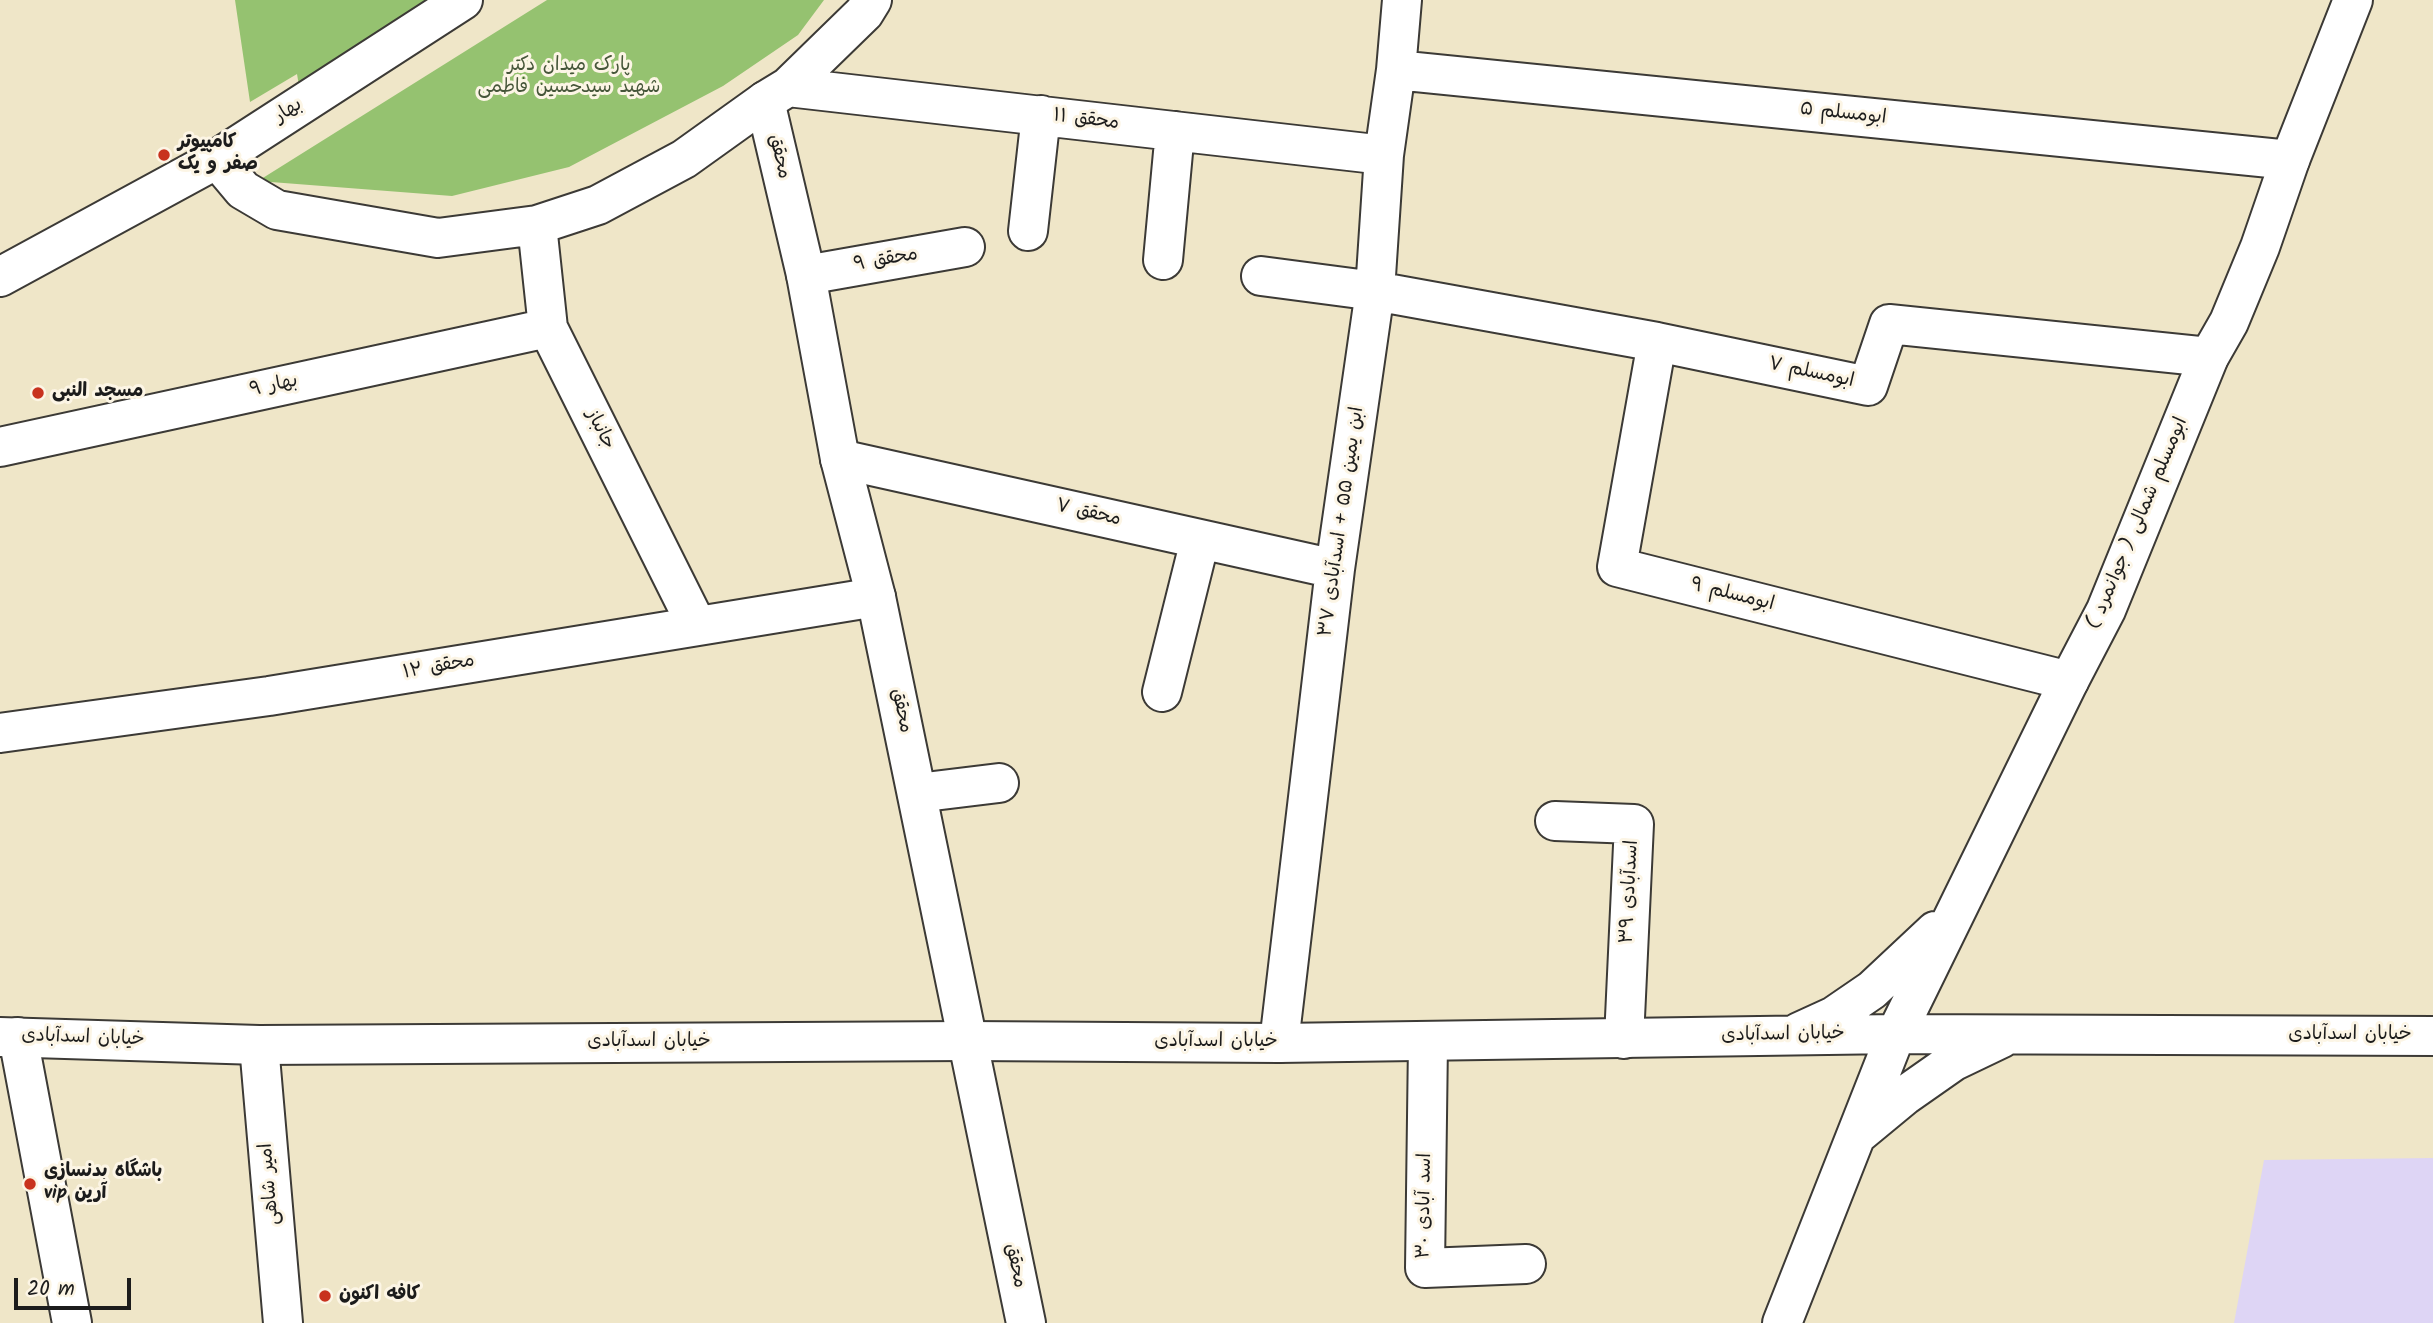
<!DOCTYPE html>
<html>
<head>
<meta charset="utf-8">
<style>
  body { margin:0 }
  #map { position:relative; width:2433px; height:1323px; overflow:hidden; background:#efe6c8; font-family:Kalam,sans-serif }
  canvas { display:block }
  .scale { position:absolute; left:14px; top:1278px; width:117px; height:32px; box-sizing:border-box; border:4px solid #1c1c1c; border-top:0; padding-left:9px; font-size:21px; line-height:24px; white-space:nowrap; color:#1c1c1c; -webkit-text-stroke:5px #fcf5e5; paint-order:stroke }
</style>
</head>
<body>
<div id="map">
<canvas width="2433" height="1323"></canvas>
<div class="scale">20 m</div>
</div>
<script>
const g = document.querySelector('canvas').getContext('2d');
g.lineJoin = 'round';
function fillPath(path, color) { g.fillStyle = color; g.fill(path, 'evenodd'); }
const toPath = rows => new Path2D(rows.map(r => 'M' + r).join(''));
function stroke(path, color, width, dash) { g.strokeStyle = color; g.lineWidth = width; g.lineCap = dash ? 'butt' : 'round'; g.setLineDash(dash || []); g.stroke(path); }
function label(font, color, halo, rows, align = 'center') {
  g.font = font + ' Kalam,"Playpen Sans Arabic",sans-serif'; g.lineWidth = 6; g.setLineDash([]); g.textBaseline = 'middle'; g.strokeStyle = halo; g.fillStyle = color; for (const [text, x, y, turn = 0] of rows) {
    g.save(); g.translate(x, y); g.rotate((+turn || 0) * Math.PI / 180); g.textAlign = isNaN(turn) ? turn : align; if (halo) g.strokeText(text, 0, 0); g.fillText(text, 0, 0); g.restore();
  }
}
const built = toPath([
  [2433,1158,2433,1323,2234,1323,2264,1160]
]);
const green = toPath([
  [235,0,478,0,302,104,297,74,250,102],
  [547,0,824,0,798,35,723,86,569,167,452,196,258,181]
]);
const minor = toPath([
  [1396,70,2290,160],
  [788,87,1384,155],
  [217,159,243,190,277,210,438,238,537,225,598,205,684,159,765,101,788,87,864,13,872,0],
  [537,225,548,328,696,624],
  [1028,231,1041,115],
  [1163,260,1175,131],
  [806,275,965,247],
  [1261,276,1375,291,1657,342,1868,386,1889,324,2209,357],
  [1657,342,1617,567,2069,681],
  [0,447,548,328],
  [840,459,1335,569],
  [1162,692,1200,540],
  [0,733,269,696,876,597],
  [917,793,999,783],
  [1555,821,1634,824,1624,1039],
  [18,1037,72,1323],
  [1428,1042,1425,1268,1526,1264],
  [1279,1043,1335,569,1375,291,1384,155,1396,70,1402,0],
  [259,1045,283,1323]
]);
const tertiary = toPath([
  [765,101,806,275,840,459,876,597,1026,1323]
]);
const secondary = toPath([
  [0,277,217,159,463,0],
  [1799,1032,1834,1016,1872,990,1935,931],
  [0,1037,259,1045,968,1041,1279,1043,1896,1034,2433,1036],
  [1858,1134,1904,1096,1954,1061,2002,1038],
  [1782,1323,1896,1034,2069,681,2106,610,2209,357,2229,322,2260,247,2290,160,2353,0]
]);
const markers = [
  [164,155,7,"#c8321e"],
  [38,393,7,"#c8321e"],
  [30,1184,7,"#c8321e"],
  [325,1296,7,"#c8321e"]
];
const parkNames = [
  ["پارک میدان دکتر",569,67],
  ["شهید سیدحسین فاطمی",569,89]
];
const streetNames = [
  ["بهار",289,112,-33],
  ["ابومسلم ۵",1843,115,6],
  ["محقق ۱۱",1086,121,7],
  ["محقق",778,157,77],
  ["محقق ۹",886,261,-10],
  ["ابومسلم ۷",1811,374,12],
  ["بهار ۹",274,387,-12],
  ["جانباز",599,430,63],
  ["محقق ۷",1088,514,13],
  ["ابن یمین ۵۵ + اسدآبادی ۳۷",1343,522,-82],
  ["ابومسلم شمالی ( جوانمرد )",2139,524,-67],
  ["ابومسلم ۹",1732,596,14],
  ["محقق ۱۲",439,668,-10],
  ["محقق",900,711,78],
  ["اسدآبادی ۳۹",1631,892,-87],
  ["خیابان اسدآبادی",1783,1036,-1],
  ["خیابان اسدآبادی",2350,1036],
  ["خیابان اسدآبادی",83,1039,2],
  ["خیابان اسدآبادی",649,1043],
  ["خیابان اسدآبادی",1216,1043],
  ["امیر شاهی",271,1184,-95],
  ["اسد آبادی ۳۰",1426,1206,-89],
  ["محقق",1014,1266,78]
];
const poiNames = [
  ["کامپیوتر",178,144],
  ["صفر و یک",178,166],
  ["مسجد النبی",52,393],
  ["باشگاه بدنسازی",44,1173],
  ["vip آرین",44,1195],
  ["کافه اکنون",339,1296]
];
fillPath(built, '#ded5f5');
fillPath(green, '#95c270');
stroke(minor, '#3c3a36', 42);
stroke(tertiary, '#3c3a36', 42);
stroke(secondary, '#3c3a36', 42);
stroke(minor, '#fff', 38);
stroke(tertiary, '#fff', 38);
stroke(secondary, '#fff', 38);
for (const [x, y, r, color] of markers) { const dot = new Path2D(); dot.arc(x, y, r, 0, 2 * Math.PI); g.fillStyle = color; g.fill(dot); stroke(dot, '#fcf5e5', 2.5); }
label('19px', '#465639', '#fcf5e5', parkNames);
label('19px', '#1c1c1c', '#fcf5e5', streetNames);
label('bold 19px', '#1c1c1c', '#fcf5e5', poiNames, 'left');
</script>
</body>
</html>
